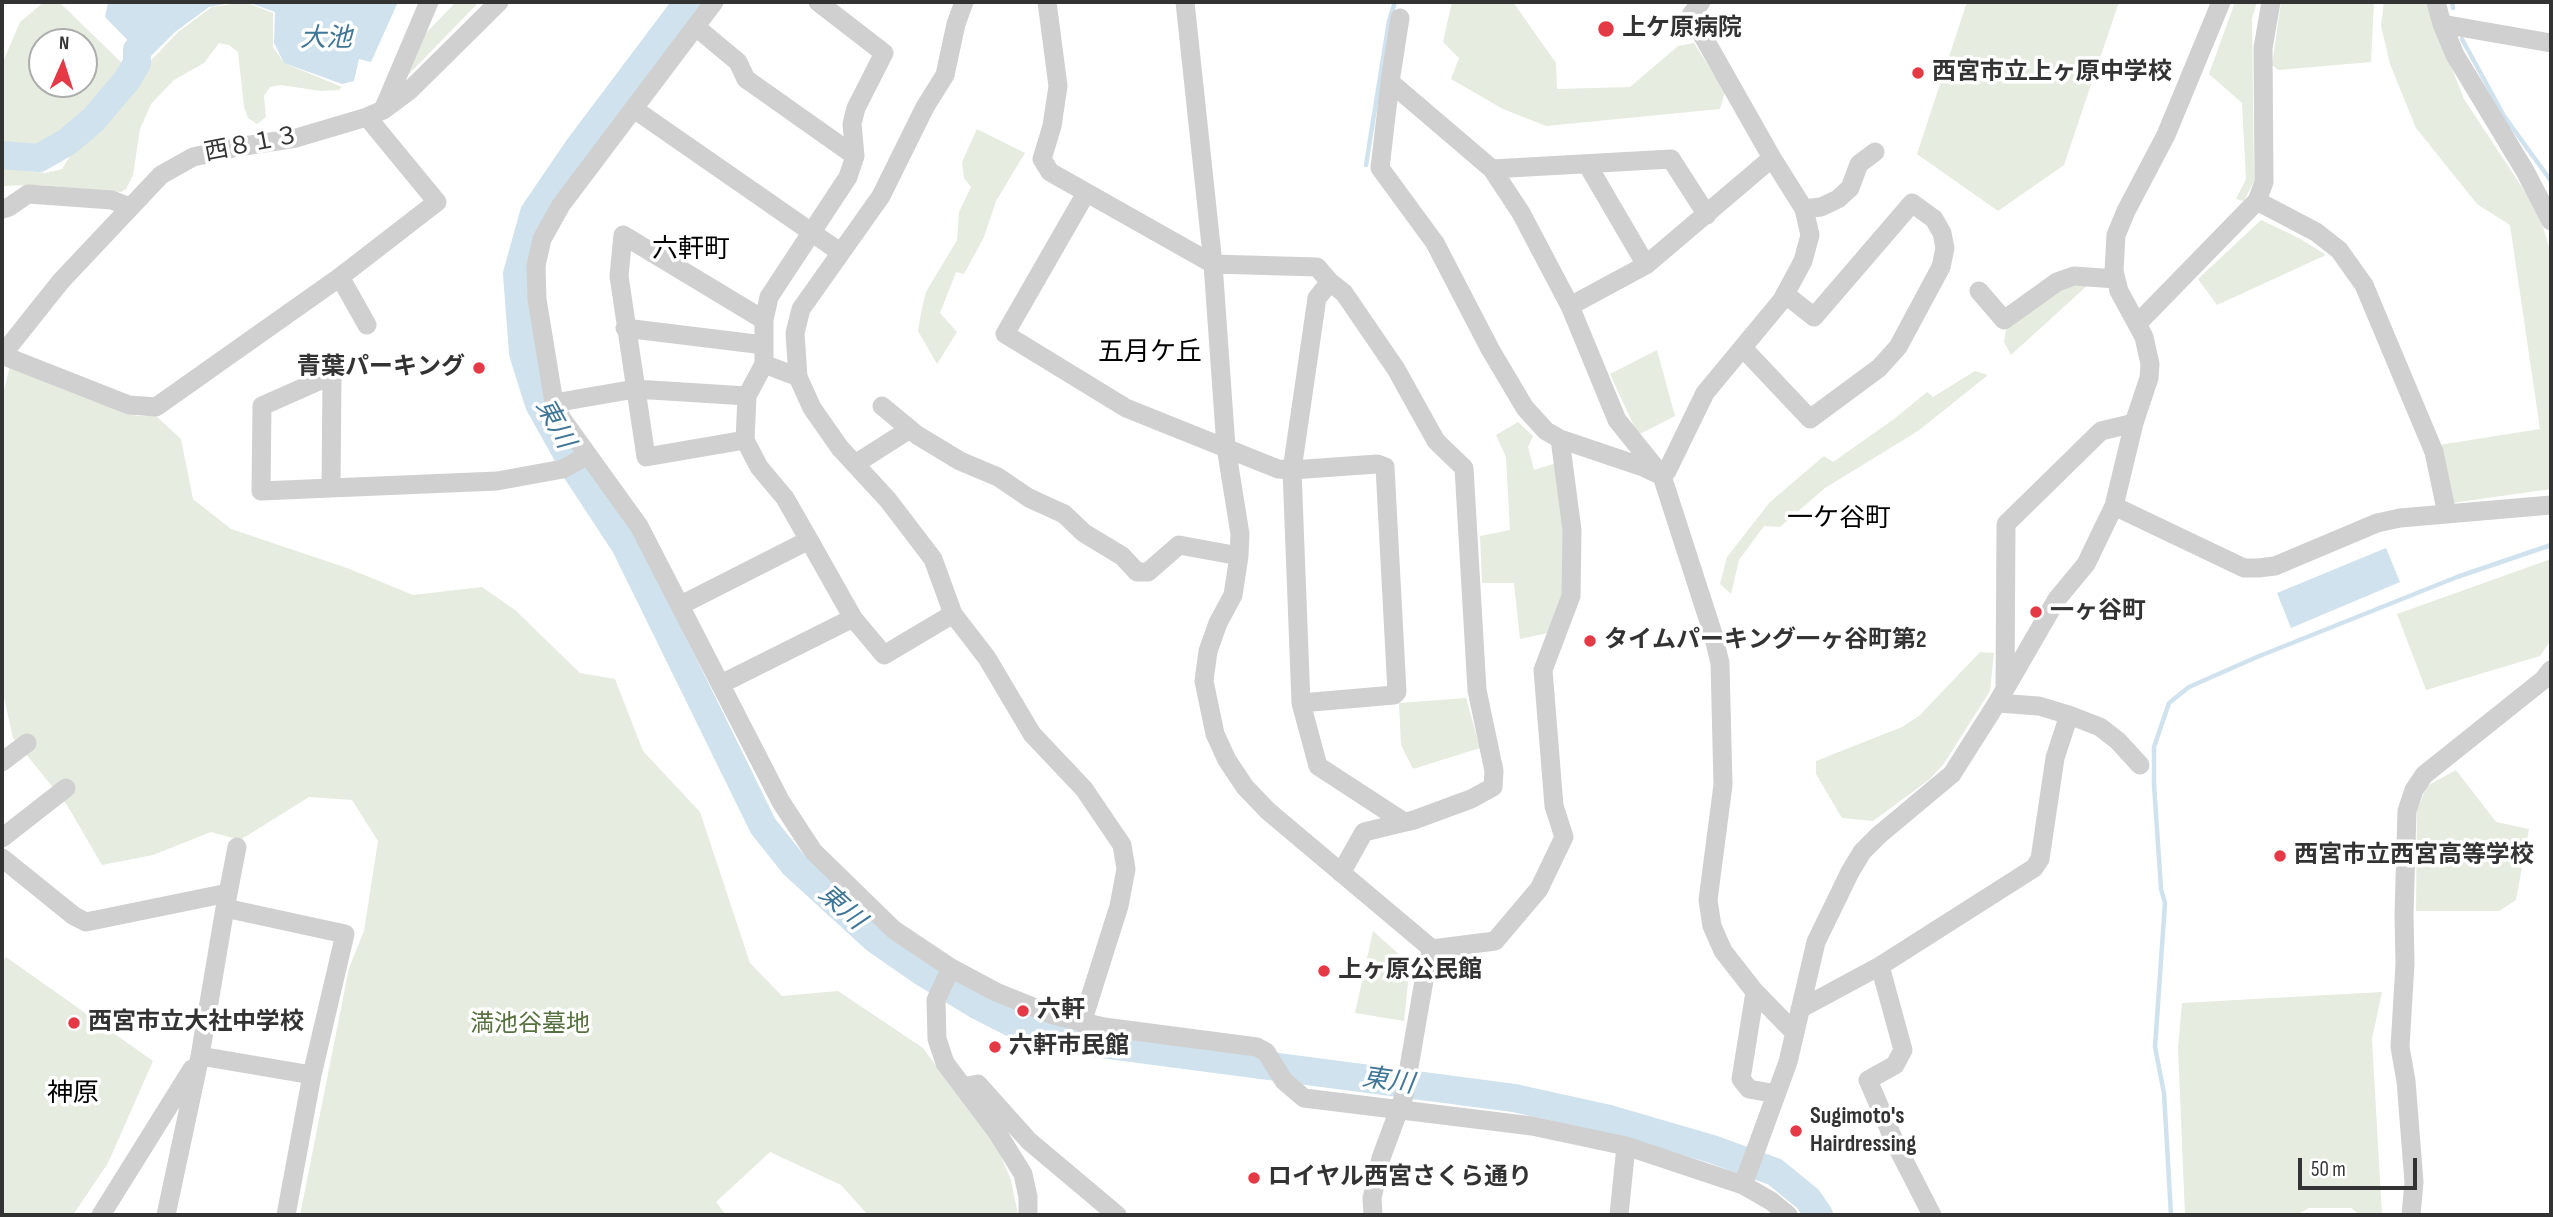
<!DOCTYPE html>
<html>
<head>
<meta charset="utf-8">
<style>
  body { margin:0 }
  #map { position:relative; width:2553px; height:1217px; overflow:hidden; background:#fff; font-family:"Sofia Sans Condensed",sans-serif }
  canvas { display:block }
  .frame { position:absolute; inset:0; border:4px solid #333; pointer-events:none }
  .north { position:absolute; left:28px; top:28px; width:70px; height:70px; box-sizing:border-box; background:#fff; border:2px solid #adadad; border-radius:50%; rotate:3deg; font-size:19px; font-weight:700; line-height:28px; text-align:center; color:#333 }
  .north::after { content:''; display:block; margin:auto; width:24px; height:32px; background:#e63946; clip-path:polygon(50% 0,100% 100%,50% 72%,0 100%) }
  .scale { position:absolute; left:2298px; top:1158px; width:119px; height:32px; box-sizing:border-box; border:4px solid #333; border-top:0; padding-left:9px; font-size:21px; line-height:24px; white-space:nowrap; color:#333; -webkit-text-stroke:5px #fff; paint-order:stroke }
</style>
</head>
<body>
<div id="map">
<canvas width="2553" height="1217"></canvas>
<div class="frame"></div>
<div class="north">N</div>
<div class="scale">50 m</div>
</div>
<script>
const g = document.querySelector('canvas').getContext('2d');
g.lineJoin = 'round';
function fillPath(path, color) { g.fillStyle = color; g.fill(path, 'evenodd'); }
const toPath = rows => new Path2D(rows.map(r => 'M' + r).join(''));
function stroke(path, color, width, dash) { g.strokeStyle = color; g.lineWidth = width; g.lineCap = dash ? 'butt' : 'round'; g.setLineDash(dash || []); g.stroke(path); }
function label(font, color, halo, rows, align = 'center') {
  g.font = font + ' "Sofia Sans Condensed","Noto Sans JP",sans-serif'; g.lineWidth = 7; g.setLineDash([]); g.textBaseline = 'middle'; g.strokeStyle = halo; g.fillStyle = color; for (const [text, x, y, turn = 0] of rows) {
    g.save(); g.translate(x, y); g.rotate((+turn || 0) * Math.PI / 180); g.textAlign = isNaN(turn) ? turn : align; if (halo) g.strokeText(text, 0, 0); g.fillText(text, 0, 0); g.restore();
  }
}
const green = toPath([
  [44,2,59,2,123,64,61,136,45,144,2,144,2,64,20,22],
  [42,42,84,42,84,84,42,84],
  [245,2,273,13,273,47,284,63,342,87,339,90,321,91,281,85,270,87,264,96,266,117,257,124,248,118,244,107,238,52,229,45,219,43,204,63,174,80,151,104,140,129,133,175,126,189,121,192,39,185,2,186,2,168,46,173,62,169,88,127,178,32,212,7],
  [456,2,479,2,408,75,421,38],
  [1452,2,1513,2,1556,63,1557,89,1630,87,1678,46,1694,43,1725,92,1720,109,1546,126,1503,109,1451,79,1459,58,1443,42],
  [1967,2,2119,2,2064,165,1998,211,1917,154],
  [2235,2,2257,2,2252,19,2254,181,2244,201,2236,199,2246,179,2242,103,2209,74],
  [2281,2,2374,2,2371,62,2278,70,2272,65],
  [2384,2,2426,2,2464,99,2539,213,2551,254,2551,489,2452,503,2439,445,2540,429,2510,225,2477,204,2416,128,2390,64,2381,26],
  [977,129,1025,153,996,201,984,237,964,274,956,272,940,313,957,332,937,364,918,331,922,308,926,292,957,240,959,212,971,187,964,178,962,162],
  [2261,220,2299,238,2326,255,2217,305,2198,279],
  [2089,284,2011,355,2004,342,2007,326,2063,288],
  [1657,350,1675,416,1638,435,1610,374],
  [10,366,137,416,156,416,181,439,193,499,231,529,347,568,413,595,482,587,515,610,580,673,615,679,643,751,700,812,750,963,782,996,838,991,923,1048,945,1078,990,1131,1011,1180,1018,1215,868,1215,841,1185,770,1152,716,1202,726,1215,300,1215,349,968,364,931,378,841,352,800,309,797,240,840,211,832,153,855,102,865,67,805,13,738,2,688,2,398],
  [1975,371,1988,375,1918,431,1825,488,1780,527,1764,526,1739,560,1731,594,1720,584,1727,557,1770,502,1824,456,1833,462,1894,419,1927,392,1933,397],
  [1518,422,1533,436,1528,447,1534,470,1556,463,1564,523,1566,584,1548,633,1520,639,1514,583,1482,583,1480,536,1510,530,1506,457,1496,435],
  [2551,559,2551,640,2540,656,2426,690,2397,614],
  [1980,652,1994,653,1990,691,1943,765,1930,779,1873,821,1842,818,1816,774,1816,761,1902,727,1919,716],
  [1466,698,1480,748,1413,769,1401,745,1399,703],
  [2456,770,2496,822,2529,829,2516,900,2499,911,2416,911,2417,810,2427,786],
  [1373,931,1410,964,1404,1021,1355,1013],
  [6,957,153,1061,108,1163,73,1215,2,1215,2,963],
  [2382,992,2372,1039,2382,1215,2360,1215,2351,1208,2309,1208,2296,1215,2185,1215,2178,1047,2182,1003]
]);
const water = toPath([
  [108,2,235,2,209,7,175,32,147,60,105,17],
  [247,2,398,2,371,62,359,59,354,81,342,84,284,63,274,43,275,12],
  [2386,548,2400,582,2291,628,2277,593]
]);
const stream = toPath([
  [2452,2,2453,8],
  [2462,39,2504,116,2551,181],
  [1366,165,1389,21,1395,2],
  [2171,1215,2164,1093,2155,1047,2165,903,2161,889,2154,784,2154,747,2169,703,2189,687,2257,657,2457,577,2551,545]
]);
const river = toPath([
  [688,2,579,147,534,213,517,274,523,353,539,404,577,472,625,545,763,826,794,865,875,939,921,971,977,1005,1016,1025,1071,1040,1514,1098,1609,1119,1712,1149,1775,1172,1808,1199,1819,1215],
  [2,155,39,158,67,142,93,120,127,80,137,63,137,50]
]);
const minor = toPath([
  [714,2,561,205,542,239,536,266,537,299,554,403,562,419,639,526,781,802,813,851,894,930,951,968,996,992,1053,1015,1104,1027,1257,1047,1266,1052,1284,1081,1304,1098,1532,1126,1626,1146,1743,1185,1771,1201,1788,1215],
  [964,2,956,24,945,75,925,107,881,196,801,309,795,333,798,377,812,408,840,448,888,500,933,559,953,614,987,658,1032,734,1084,789,1122,845,1126,869,1119,906,1082,1023],
  [1047,2,1058,86,1052,126,1042,159,1050,172,1213,264,1317,267,1330,282,1344,293,1396,369,1436,441,1464,468,1477,690,1494,771,1493,787,1471,799,1414,820,1364,832,1341,873],
  [1185,2,1213,264,1226,447,1240,534,1239,556,1233,595,1218,623,1208,651,1204,681,1215,734,1227,760,1245,787,1268,811,1432,949,1426,969,1404,1096,1381,1158,1372,1198,1373,1215],
  [2436,2,2442,24,2455,55,2525,171,2551,221],
  [2442,24,2551,43],
  [696,27,738,62,746,79,855,156],
  [1390,82,1400,18],
  [634,109,840,252],
  [383,110,429,2],
  [1587,164,1646,265],
  [1492,169,1671,159,1707,215],
  [1086,193,1005,334,1126,408,1278,469,1292,470,1377,464,1385,467,1397,692,1394,695,1301,703],
  [2257,201,2316,232,2339,250,2364,285,2434,452,2447,514],
  [2,209,9,207,28,194,112,200,129,207],
  [1804,209,1821,207,1838,199,1850,188,1859,164,1875,152],
  [340,277,367,325],
  [1330,282,1317,298,1292,470,1301,703,1318,766,1404,822],
  [1979,291,2004,320,2057,282,2074,276,2116,279],
  [1570,306,1646,265,1772,158],
  [2137,324,2257,201,2264,182,2263,48,2271,2],
  [625,328,764,345],
  [1743,348,1810,419,1879,368,1898,347,1941,267,1945,248,1942,233,1934,219,1912,203,1814,317,1785,294],
  [2,355,61,281,161,175,193,157,238,147,296,138,367,117,383,110,410,90,499,2],
  [2,355,129,405,156,407,340,277,437,202,367,117],
  [764,364,764,320,769,297,848,177,855,156,852,124,856,108,884,53,818,2],
  [554,403,635,389,747,396,764,364,798,377],
  [882,406,917,435,960,461,998,477,1029,498,1064,514,1084,533,1122,556,1137,572,1148,572,1179,545,1239,556],
  [745,440,646,457,619,276,623,235,764,320],
  [855,464,910,429],
  [1662,476,1643,467,1560,439,1546,431,1525,408,1490,349,1435,243,1380,168,1390,82,1492,169,1521,213,1570,306,1617,420,1662,476,1713,634,1720,663,1723,785,1708,900,1712,926,1723,951,1755,992,1795,1033],
  [1662,476,1667,471,1705,393,1782,300,1803,261,1810,235,1804,209,1772,158,1691,15,1701,2],
  [331,488,332,375,262,406,261,491,331,488,497,481,563,469,588,455],
  [2114,506,2244,568,2258,568,2275,566,2377,523,2400,518,2551,505],
  [681,605,809,540,785,498,759,467,745,440,747,396],
  [853,618,884,655,953,614],
  [721,684,853,618,809,540],
  [2005,689,2006,524,2101,431,2134,423],
  [2069,715,2100,727,2118,741,2140,765],
  [2,762,27,743],
  [2,838,66,788],
  [2,858,74,916,86,922,228,893],
  [226,904,237,847],
  [1432,949,1495,941,1539,889,1564,837,1554,806,1543,670,1571,596,1572,530,1560,439],
  [1880,966,1903,1050,1895,1065,1868,1080,1896,1145,1932,1215],
  [951,968,936,1000,937,1039,945,1063,997,1132,1023,1174,1028,1197,1028,1215],
  [1755,992,1741,1079,1749,1089,1776,1094],
  [1800,1009,1880,966,2034,868,2040,859,2055,758,2069,715,2039,706,1997,703],
  [200,1056,312,1075],
  [963,1087,978,1084,1029,1141,1117,1215],
  [1743,1185,1788,1062,1816,942,1850,872,1862,852,1879,835,1952,774,1997,703,2057,599,2086,564,2114,506,2134,423,2149,378,2150,364,2144,337,2119,291,2114,271,2116,235,2126,211,2166,135,2221,2],
  [101,1215,192,1069],
  [166,1215,200,1056,225,908,345,934,312,1075,286,1215],
  [1619,1215,1626,1146],
  [2411,1215,2414,1182,2406,1081,2400,1047,2405,964,2404,915,2407,811,2414,790,2424,775,2543,680,2551,670]
]);
const markers = [
  [1606,29,9,"#e63946"],
  [1918,73,7,"#e63946"],
  [479,368,7,"#e63946"],
  [2036,612,7,"#e63946"],
  [1590,641,7,"#e63946"],
  [2280,856,7,"#e63946"],
  [1324,971,7,"#e63946"],
  [1023,1011,7,"#e63946"],
  [74,1023,7,"#e63946"],
  [995,1047,7,"#e63946"],
  [1796,1131,7,"#e63946"],
  [1254,1178,7,"#e63946"]
];
const poiNames = [
  ["上ケ原病院",1622,29],
  ["西宮市立上ヶ原中学校",1932,73],
  ["青葉パーキング",465,368,"right"],
  ["一ヶ谷町",2050,612],
  ["タイムパーキング一ヶ谷町第2",1604,641],
  ["西宮市立西宮高等学校",2294,856],
  ["上ヶ原公民館",1338,971],
  ["六軒",1037,1011],
  ["西宮市立大社中学校",88,1023],
  ["六軒市民館",1009,1047],
  ["Sugimoto's",1810,1117],
  ["Hairdressing",1810,1145],
  ["ロイヤル西宮さくら通り",1268,1178]
];
const streetNames = [
  ["西８１３",252,145,-11]
];
const parkNames = [
  ["満池谷墓地",530,1025]
];
const waterNames = [
  ["大池",326,39],
  ["東川",554,424,61],
  ["東川",841,908,42],
  ["東川",1388,1082,8]
];
const neighbourhoodNames = [
  ["六軒町",691,250],
  ["五月ケ丘",1150,353],
  ["一ケ谷町",1839,519],
  ["神原",73,1094]
];
fillPath(green, '#e6ecdf');
fillPath(water, '#cfe2ee');
stroke(stream, '#cfe2ee', 4.5);
stroke(river, '#cfe2ee', 28);
stroke(minor, '#d0d0d0', 19);
for (const [x, y, r, color] of markers) { const dot = new Path2D(); dot.arc(x, y, r, 0, 2 * Math.PI); g.fillStyle = color; g.fill(dot); stroke(dot, '#fff', 2.5); }
label('bold 24px', '#333', '#fff', poiNames, 'left');
label('24px', '#333', '#fff', streetNames);
label('24px', '#56703f', '#fff', parkNames);
label('italic 26px', '#3f7597', '#fff', waterNames);
label('26px', '#000', '#fff', neighbourhoodNames);
</script>
</body>
</html>
